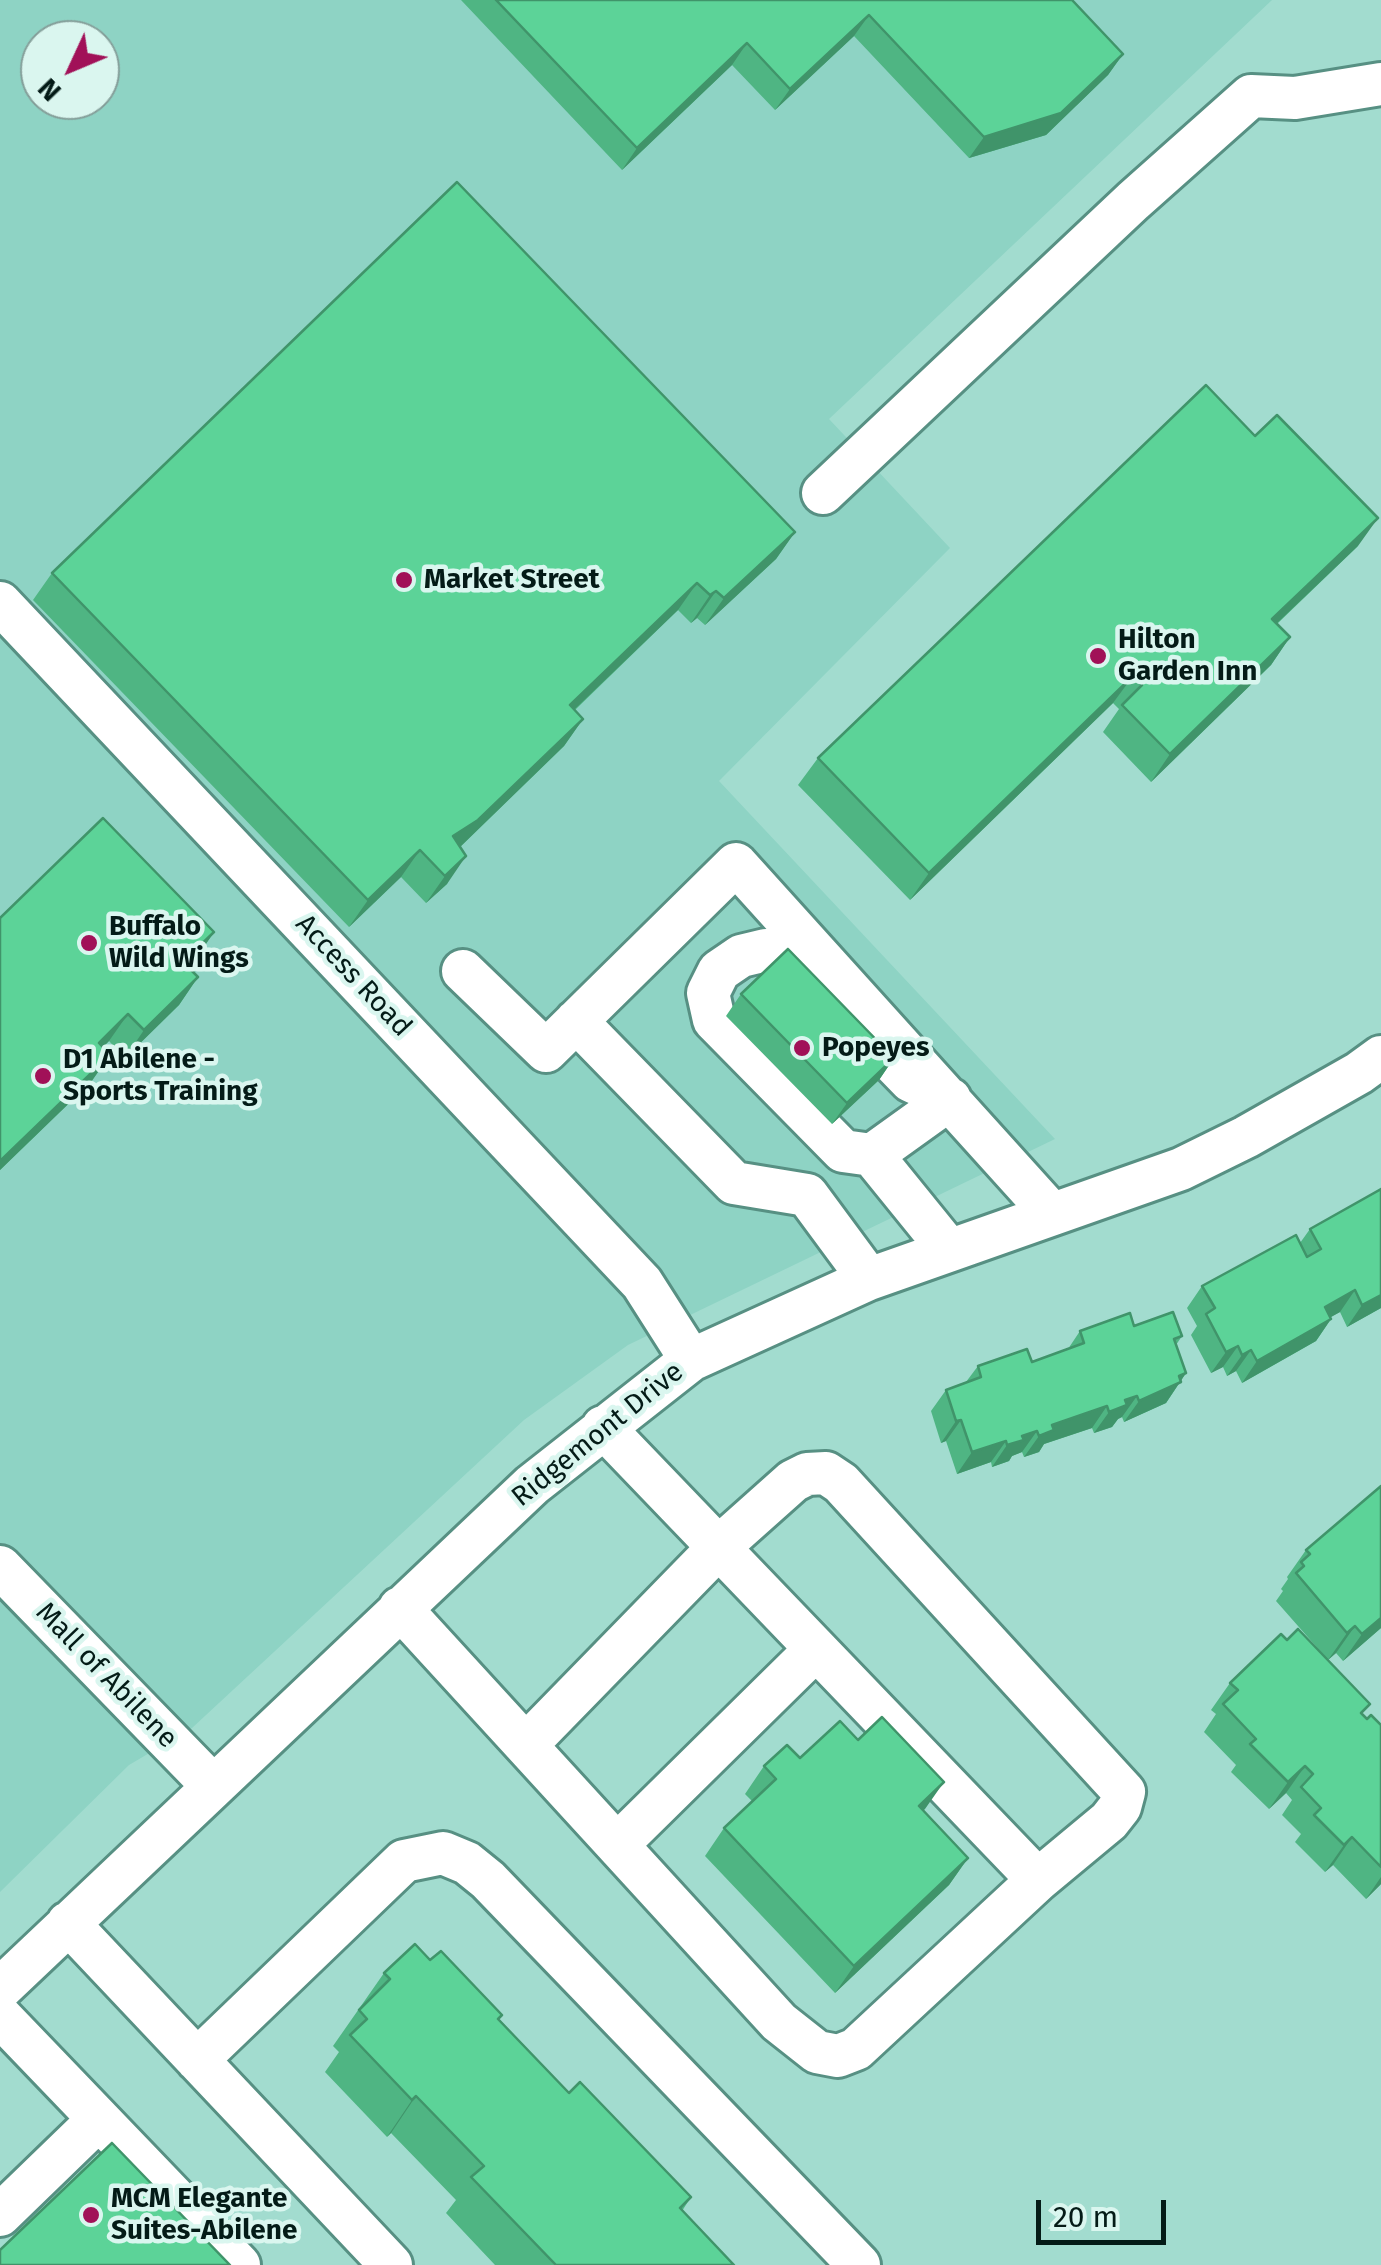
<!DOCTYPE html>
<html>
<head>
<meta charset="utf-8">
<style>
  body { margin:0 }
  #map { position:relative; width:1381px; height:2265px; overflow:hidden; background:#a2dccf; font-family:"Fira Sans",sans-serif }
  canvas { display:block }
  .north { position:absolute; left:20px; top:20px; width:100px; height:100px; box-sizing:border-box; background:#daf6ef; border:2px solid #849e99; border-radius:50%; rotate:226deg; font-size:28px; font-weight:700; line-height:40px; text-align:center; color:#041b17 }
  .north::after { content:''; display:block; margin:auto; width:35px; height:45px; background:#a11158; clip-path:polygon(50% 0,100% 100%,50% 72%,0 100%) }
  .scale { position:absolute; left:1036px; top:2200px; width:130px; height:45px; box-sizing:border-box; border:5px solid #041b17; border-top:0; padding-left:12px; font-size:30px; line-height:35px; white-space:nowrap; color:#041b17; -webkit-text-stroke:8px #daf6ef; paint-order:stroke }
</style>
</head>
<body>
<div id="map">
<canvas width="1381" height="2265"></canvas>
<div class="north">N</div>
<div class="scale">20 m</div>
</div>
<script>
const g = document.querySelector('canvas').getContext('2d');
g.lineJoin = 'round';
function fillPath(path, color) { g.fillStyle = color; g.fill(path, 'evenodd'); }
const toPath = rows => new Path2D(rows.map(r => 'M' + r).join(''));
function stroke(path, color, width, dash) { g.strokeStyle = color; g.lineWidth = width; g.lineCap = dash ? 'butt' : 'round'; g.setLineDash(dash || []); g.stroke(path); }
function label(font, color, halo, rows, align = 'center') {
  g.font = font + ' "Fira Sans",sans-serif'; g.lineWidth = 9; g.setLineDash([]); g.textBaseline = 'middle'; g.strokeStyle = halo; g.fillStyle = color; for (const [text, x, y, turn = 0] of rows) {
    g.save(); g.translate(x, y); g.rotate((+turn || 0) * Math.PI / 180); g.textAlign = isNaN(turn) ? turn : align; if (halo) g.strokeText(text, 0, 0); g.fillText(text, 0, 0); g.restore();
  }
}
const built = toPath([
  [0,0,1272,0,829,419,950,548,719,781,1055,1139,628,1345,524,1420,192,1728,129,1765,0,1892],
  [40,40,100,40,100,100,40,100]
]);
const minor = toPath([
  [823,493,1133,201,1251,96,1295,98,1381,84],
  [0,603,642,1283,691,1360],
  [766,950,801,968,911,1081,950,1099,872,1155,843,1151,714,1020,708,993,719,971,741,956,766,950],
  [463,971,546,1051,736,864,1052,1214],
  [576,1021,734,1183,807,1195,869,1279],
  [872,1155,949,1250],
  [0,1567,212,1785],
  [400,1608,779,2022,817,2052,838,2056,856,2049,1038,1880,603,1427],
  [526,1745,719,1547,793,1481,807,1474,826,1473,841,1483,1124,1792,1120,1807,1109,1821,1038,1880],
  [617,1845,816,1649],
  [68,1923,391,2265],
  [0,1989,532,1485,691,1360,869,1279,1181,1169,1246,1137,1359,1073,1381,1057],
  [0,2016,239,2265],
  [197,2060,404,1861,443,1853,467,1863,488,1880,859,2265],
  [0,2215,98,2120]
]);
const wall = toPath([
  [461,0,1072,0,1123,54,1108,75,1046,135,969,158,854,36,775,110,732,65,622,170],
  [795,532,776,559,705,625,697,618,691,623,678,610,575,710,583,719,564,746,460,847,447,884,426,903,401,877,349,927,33,600,52,573],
  [1358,546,1277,624,1290,637,1271,665,1151,782,1103,732,1119,709,1113,703,910,900,798,785,818,758],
  [0,918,214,932,195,960,188,966,198,977,179,1005,125,1058,109,1041,103,1047,110,1055,91,1082,0,1170],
  [741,994,894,1058,879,1080,832,1124,726,1016],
  [1310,1229,1381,1308,1347,1327,1340,1312,1330,1317,1331,1319,1316,1341,1242,1383,1236,1371,1227,1376,1223,1367,1211,1373,1191,1335,1197,1326,1187,1308,1202,1286,1300,1243],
  [1134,1326,1182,1336,1176,1345,1186,1373,1166,1403,1124,1422,1122,1417,1118,1419,1112,1427,1094,1433,1092,1428,1044,1444,1039,1452,1024,1457,1022,1452,1012,1456,1009,1461,992,1467,991,1462,957,1474,946,1441,941,1443,931,1411,946,1390,966,1382,978,1366,1032,1362,1068,1349,1080,1331],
  [1381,1486,1381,1628,1343,1661,1336,1653,1328,1660,1276,1601,1283,1591,1281,1589,1288,1579,1287,1577,1306,1550],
  [1230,1683,1363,1715,1367,1719,1381,1725,1381,1884,1366,1899,1333,1865,1325,1872,1295,1842,1301,1834,1282,1815,1292,1800,1286,1793,1269,1809,1231,1772,1236,1765,1204,1732,1216,1714,1211,1710],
  [800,1758,924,1811,968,1858,949,1885,835,1993,705,1856,724,1828,752,1801,745,1794,764,1766],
  [430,1960,499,2019,569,2093,691,2197,682,2211,734,2265,495,2265,446,2213,456,2200,391,2133,387,2137,325,2072,339,2052,333,2046,384,1973]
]);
const shadedWall = toPath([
  [869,15,854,36,775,110,790,89],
  [747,43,732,65,622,170,637,148],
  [1123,54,1108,75,1046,135,969,158,984,137],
  [1378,518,1358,546,1253,646,1272,619],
  [795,532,776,559,705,625,724,598],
  [697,583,678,610,551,732,570,705],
  [716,591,697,618,691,623,710,595],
  [1290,637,1271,665,1151,782,1170,754],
  [1133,676,1113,703,910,900,929,873],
  [583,719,564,746,459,848,453,836],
  [420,850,401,877,349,927,368,900],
  [466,856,447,884,426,903,445,876],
  [214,932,195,960,164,989,183,962],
  [198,977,179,1005,125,1058,144,1030],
  [128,1014,109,1041,80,1070,99,1043],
  [110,1055,91,1082,0,1170,0,1161],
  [894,1058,879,1080,832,1124,847,1103],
  [1355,1290,1340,1312,1310,1329,1325,1307],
  [1381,1295,1381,1308,1347,1327,1362,1305],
  [1331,1319,1316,1341,1242,1383,1257,1361],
  [1238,1346,1223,1367,1211,1373,1226,1352],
  [1251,1350,1236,1371,1227,1376,1242,1355],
  [1186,1373,1166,1403,1124,1422,1139,1401,1179,1376],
  [1137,1396,1122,1417,1118,1419,1112,1427,1094,1433,1109,1412,1125,1400],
  [1107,1406,1092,1428,1044,1444,1039,1452,1024,1457,1039,1436,1052,1425],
  [961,1420,946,1441,941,1443,956,1421],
  [1037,1431,1022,1452,1012,1456,1009,1461,992,1467,1007,1445,1022,1436],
  [1006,1441,991,1462,957,1474,972,1452],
  [1381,1618,1381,1628,1343,1661,1362,1634],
  [1355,1626,1336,1653,1328,1660,1347,1633],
  [1305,1766,1286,1793,1269,1809,1288,1782],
  [944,1782,925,1809,900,1833,919,1806],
  [1352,1837,1333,1865,1325,1872,1344,1845],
  [968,1858,949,1885,835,1993,854,1966],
  [1381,1877,1381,1884,1366,1899],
  [416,2096,391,2133,387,2137,412,2100]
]);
const building = toPath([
  [496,0,1072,0,1123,54,1061,113,984,137,869,15,790,89,747,43,637,148,496,0],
  [457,182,795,532,724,598,716,591,710,595,697,583,570,705,583,719,478,820,453,836,466,856,445,876,420,850,368,900,52,573,457,182],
  [1206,385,1255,436,1277,415,1378,518,1272,619,1290,637,1170,754,1122,705,1142,685,1133,676,929,873,818,758,1206,385],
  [103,818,214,932,183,962,198,977,144,1030,128,1014,99,1043,110,1055,0,1161,0,918,103,818],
  [788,949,894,1058,847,1103,741,994,788,949],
  [1381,1189,1381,1295,1362,1305,1355,1290,1325,1307,1331,1319,1257,1361,1251,1350,1242,1355,1238,1346,1226,1352,1206,1314,1215,1308,1202,1286,1296,1235,1307,1257,1321,1249,1310,1229,1381,1189],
  [1173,1312,1182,1336,1174,1339,1186,1373,1179,1376,1181,1382,1139,1401,1137,1396,1125,1400,1127,1405,1109,1412,1107,1406,1052,1425,1054,1430,1039,1436,1037,1431,1022,1436,1024,1440,1007,1445,1006,1441,972,1452,961,1420,956,1421,946,1390,981,1377,978,1366,1027,1349,1032,1362,1084,1343,1080,1331,1130,1313,1134,1326,1173,1312],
  [1381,1486,1381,1618,1362,1634,1355,1626,1347,1633,1296,1573,1304,1566,1301,1562,1310,1554,1306,1550,1381,1486],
  [1298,1629,1370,1704,1361,1713,1367,1719,1371,1715,1381,1725,1381,1867,1352,1837,1344,1845,1314,1815,1321,1808,1301,1787,1313,1774,1305,1766,1288,1782,1250,1744,1256,1739,1223,1704,1238,1690,1230,1683,1281,1634,1287,1640,1298,1629],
  [882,1717,944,1782,919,1806,968,1858,854,1966,724,1828,776,1779,764,1766,787,1745,800,1758,840,1721,858,1740,882,1717],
  [415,1944,430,1960,441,1951,502,2015,498,2019,569,2093,580,2082,691,2197,680,2208,734,2265,556,2265,471,2177,484,2166,416,2096,412,2100,350,2035,367,2019,359,2010,390,1979,384,1973,415,1944],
  [112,2143,230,2265,0,2265,0,2250,112,2143]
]);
const markers = [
  [404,580,10,"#a11158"],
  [1098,656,10,"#a11158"],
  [89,943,10,"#a11158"],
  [802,1048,10,"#a11158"],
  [43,1076,10,"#a11158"],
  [91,2215,10,"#a11158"]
];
const poiNames = [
  ["Market Street",424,580],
  ["Hilton",1118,640],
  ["Garden Inn",1118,672],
  ["Buffalo",109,927],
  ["Wild Wings",109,959],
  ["Popeyes",822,1048],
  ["D1 Abilene -",63,1060],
  ["Sports Training",63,1092],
  ["MCM Elegante",111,2199],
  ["Suites-Abilene",111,2231]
];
const streetNames = [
  ["Access Road",353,976,47],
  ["Ridgemont Drive",598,1435,-39],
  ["Mall of Abilene",106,1676,46]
];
fillPath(built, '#8ed3c4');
stroke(minor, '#579083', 48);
stroke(minor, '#fff', 42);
fillPath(wall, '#4fb583');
fillPath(shadedWall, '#40946a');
fillPath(building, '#5cd398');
stroke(building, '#40946a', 2.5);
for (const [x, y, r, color] of markers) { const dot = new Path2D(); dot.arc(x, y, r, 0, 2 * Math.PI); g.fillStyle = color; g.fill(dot); stroke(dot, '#daf6ef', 4); }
label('bold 28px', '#041b17', '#daf6ef', poiNames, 'left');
label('28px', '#041b17', '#daf6ef', streetNames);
</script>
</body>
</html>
